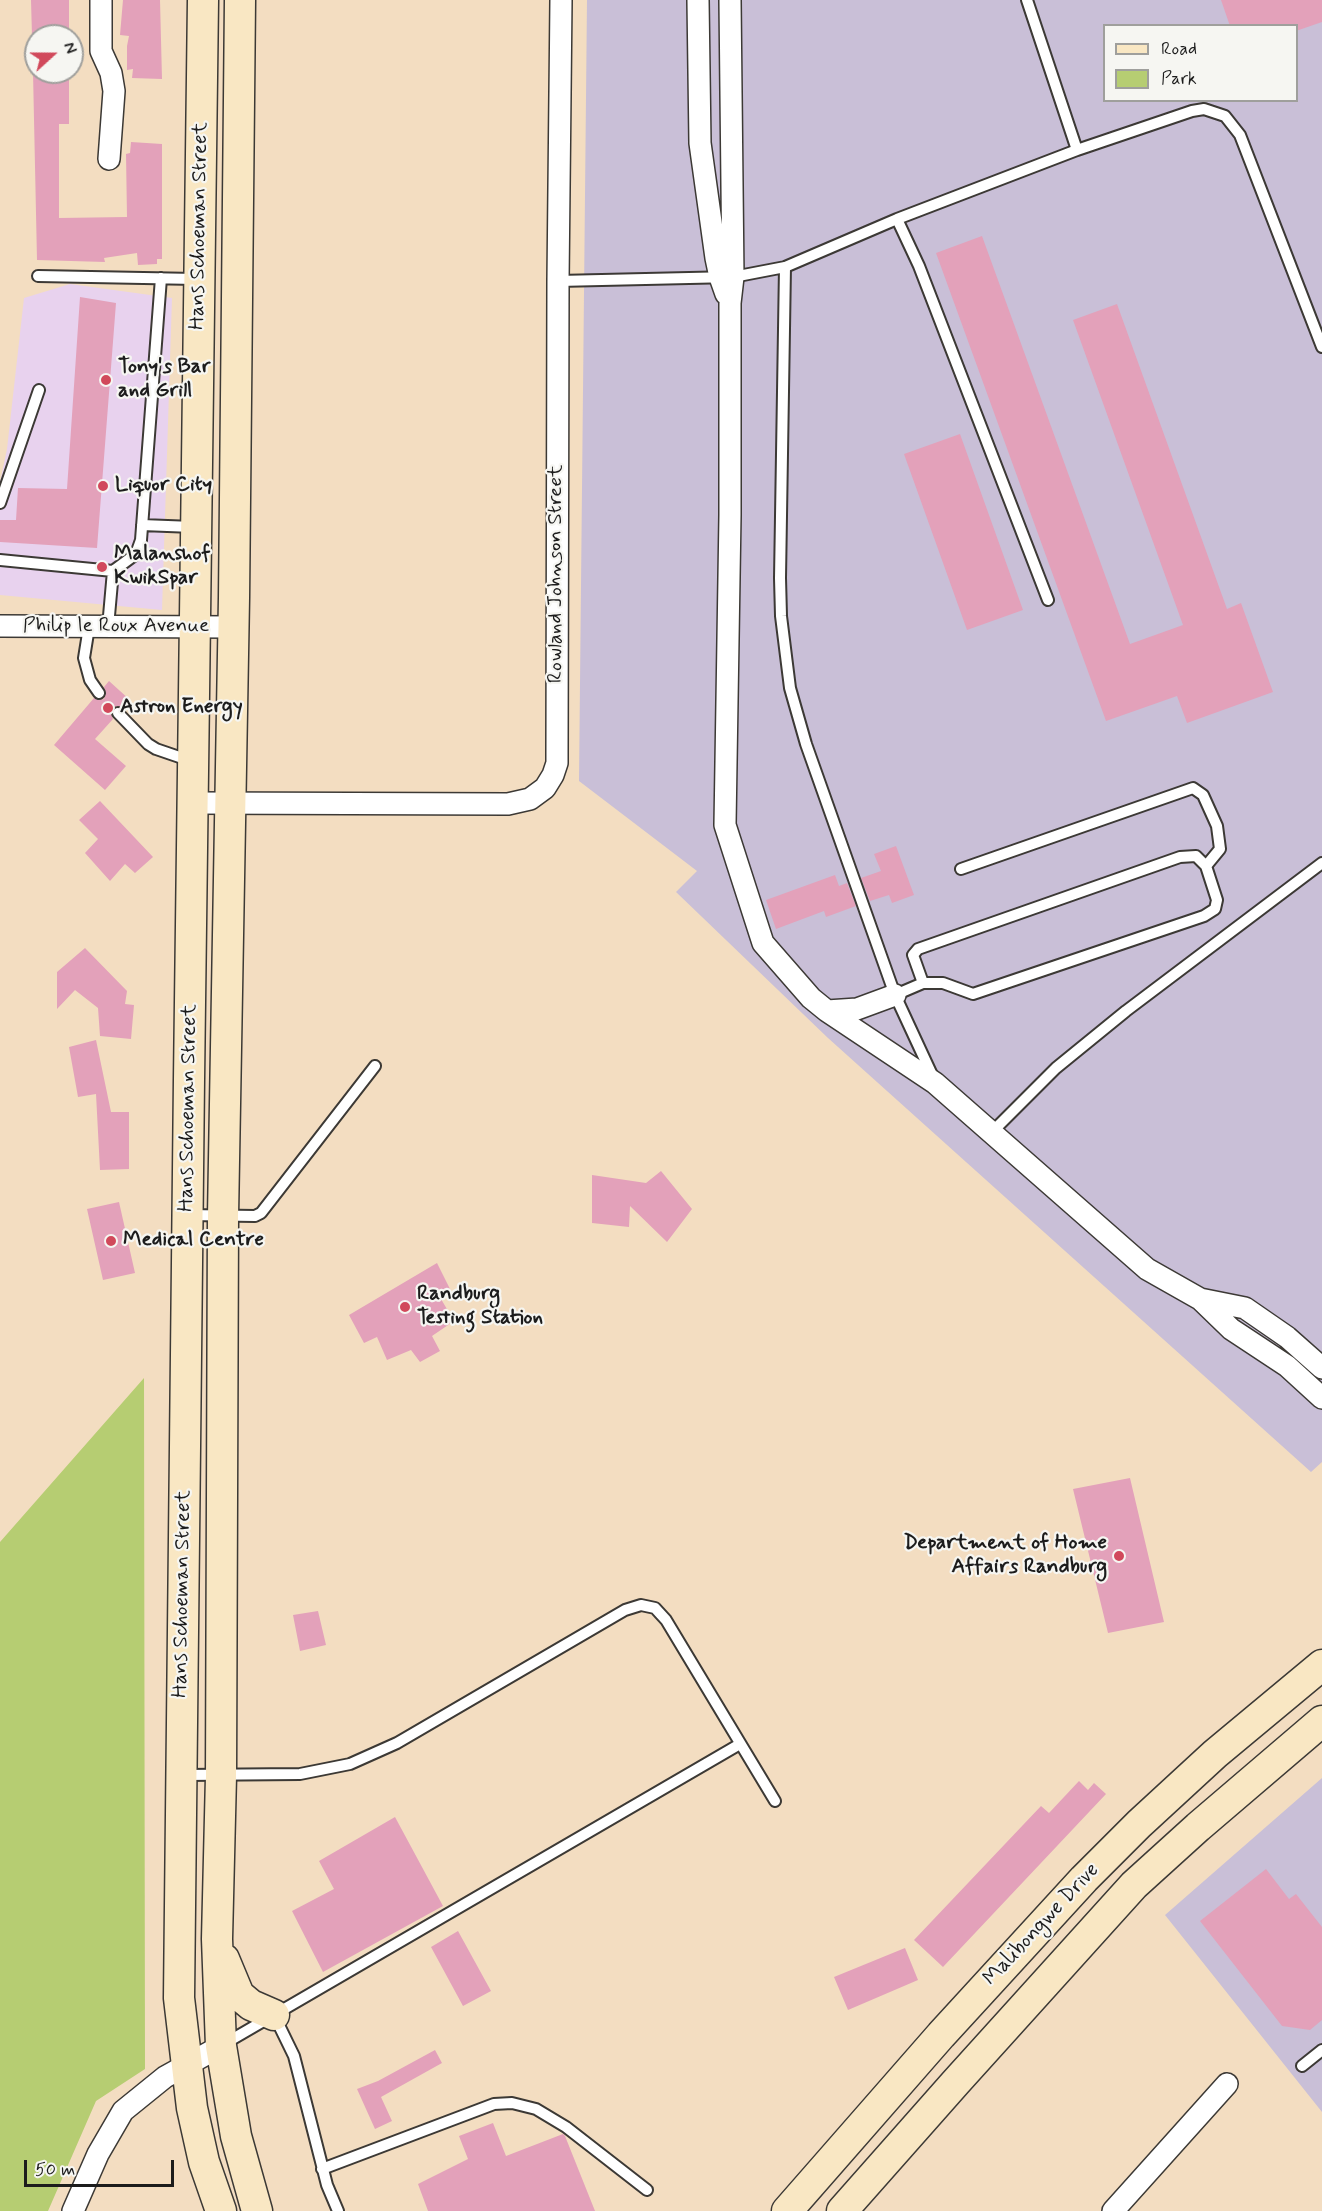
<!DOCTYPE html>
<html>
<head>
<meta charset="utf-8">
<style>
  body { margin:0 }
  #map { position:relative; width:1322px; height:2211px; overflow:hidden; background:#f3ddc1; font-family:Mynerve,sans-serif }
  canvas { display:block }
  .legend { position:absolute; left:1103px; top:24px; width:195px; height:78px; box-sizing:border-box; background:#f6f6f2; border:2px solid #9f9f9c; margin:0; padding:8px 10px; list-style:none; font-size:18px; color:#1c1c1c }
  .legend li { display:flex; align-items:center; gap:12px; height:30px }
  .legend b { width:30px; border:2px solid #9f9f9c }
  .north { position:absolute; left:24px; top:24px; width:60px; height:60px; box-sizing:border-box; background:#f6f6f2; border:2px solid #9f9f9c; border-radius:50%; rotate:69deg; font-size:16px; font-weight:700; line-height:24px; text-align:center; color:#1c1c1c }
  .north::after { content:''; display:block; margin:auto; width:21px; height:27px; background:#d1495b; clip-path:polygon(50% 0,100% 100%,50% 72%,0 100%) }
  .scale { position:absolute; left:24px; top:2160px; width:150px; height:27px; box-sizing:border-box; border:3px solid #1c1c1c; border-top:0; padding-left:8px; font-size:18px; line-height:21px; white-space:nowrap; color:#1c1c1c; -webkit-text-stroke:4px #f6f6f2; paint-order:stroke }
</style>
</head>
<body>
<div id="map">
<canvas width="1322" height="2211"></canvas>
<ul class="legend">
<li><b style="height:8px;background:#f9e7c3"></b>Road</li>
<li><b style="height:16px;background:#b6cd72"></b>Park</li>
</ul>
<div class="north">N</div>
<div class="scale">50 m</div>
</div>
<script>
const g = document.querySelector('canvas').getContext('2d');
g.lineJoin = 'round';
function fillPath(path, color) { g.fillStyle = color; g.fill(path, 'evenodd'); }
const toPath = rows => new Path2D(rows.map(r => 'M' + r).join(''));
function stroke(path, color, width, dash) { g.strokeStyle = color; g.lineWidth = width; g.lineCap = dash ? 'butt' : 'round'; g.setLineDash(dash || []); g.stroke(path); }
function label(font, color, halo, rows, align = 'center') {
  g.font = font + ' Mynerve,sans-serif'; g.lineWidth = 4.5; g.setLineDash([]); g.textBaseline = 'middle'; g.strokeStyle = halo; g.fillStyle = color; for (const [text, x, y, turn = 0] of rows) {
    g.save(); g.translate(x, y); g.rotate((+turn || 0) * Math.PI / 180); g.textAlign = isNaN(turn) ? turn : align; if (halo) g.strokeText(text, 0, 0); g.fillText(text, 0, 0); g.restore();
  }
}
const built = toPath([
  [70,284,172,298,162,610,0,595,0,482,7,449,24,298]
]);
const industrial = toPath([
  [587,0,1322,0,1322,1462,1311,1472,828,1038,676,892,697,871,579,781],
  [1104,26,1296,26,1296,100,1104,100],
  [1322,1778,1322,2112,1165,1915]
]);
const green = toPath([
  [144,1378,145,2069,96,2101,48,2211,0,2211,0,1542]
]);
const building = toPath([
  [31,0,69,0,69,36,32,36],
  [123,0,160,0,162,79,132,78,133,69,127,70,127,46,129,36,120,35],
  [1221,0,1322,0,1322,22,1296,31,1296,26,1230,26],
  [33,72,69,72,69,124,59,124,59,218,127,217,126,154,130,153,131,142,162,144,162,259,157,259,157,264,138,265,137,253,104,258,105,262,37,260],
  [982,236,1130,644,1183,625,1073,320,1117,304,1227,609,1241,603,1273,692,1187,723,1177,696,1106,721,936,253],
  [80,297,116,303,97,548,0,542,0,520,16,520,18,488,67,489],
  [960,434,1023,610,967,630,904,454],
  [109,681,130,700,123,708,117,706,112,708,111,714,113,719,95,739,126,766,105,790,54,745,94,698,99,700,104,699,106,693,104,687],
  [100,801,153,857,135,873,125,864,110,881,85,853,98,839,79,820],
  [896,846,914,895,892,903,889,895,870,901,861,878,881,871,874,854],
  [835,875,839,886,847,883,856,906,826,917,824,911,776,929,766,900],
  [85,948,127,991,125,1004,134,1005,131,1039,100,1036,98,1008,75,990,57,1009,57,972],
  [96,1040,111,1112,129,1112,129,1169,100,1170,96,1094,78,1097,69,1047],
  [661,1171,692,1209,667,1242,630,1206,629,1227,592,1223,592,1175,646,1183],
  [119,1202,135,1273,103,1280,87,1209],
  [437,1263,451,1291,441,1299,454,1321,432,1336,440,1351,420,1362,411,1350,387,1360,377,1337,364,1343,349,1315],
  [1130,1478,1164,1622,1108,1633,1073,1489],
  [318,1611,326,1645,300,1651,293,1615],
  [1079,1781,1088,1790,1094,1783,1106,1794,943,1967,914,1940,1041,1806,1049,1813],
  [395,1817,443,1906,323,1972,292,1911,334,1889,319,1861],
  [1266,1869,1289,1899,1296,1894,1322,1927,1322,2020,1310,2030,1282,2026,1200,1921],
  [458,1931,491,1991,463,2006,431,1947],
  [905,1948,918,1980,848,2010,834,1977],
  [435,2050,442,2063,381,2097,392,2121,375,2129,357,2089,378,2081],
  [493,2123,506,2156,563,2134,565,2136,595,2211,428,2211,418,2184,468,2159,459,2136]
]);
const lane = toPath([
  [1027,0,1077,150],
  [897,219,919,266,1048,600],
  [785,267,780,578,781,616,790,688,806,744,895,995,933,1077],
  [38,276,196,279],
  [558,281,733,277,785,267,897,219,1077,150,1192,111,1204,109,1225,116,1240,135,1322,347],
  [0,503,39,390],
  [142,525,193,527],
  [0,560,113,571,108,627],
  [113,571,136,554,141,540,161,278],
  [89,627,84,658,90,680,99,693],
  [118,713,148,744,156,749,191,761],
  [961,869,1193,788,1203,795,1217,826,1220,849,1206,866],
  [895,995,923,983,943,983,973,994,1204,916,1215,909,1217,900,1206,866,1196,856,1180,857,918,949,913,955,923,983],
  [991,1133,1056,1068,1126,1011,1322,863],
  [188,1215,255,1216,261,1213,375,1066],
  [184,1775,300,1774,350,1764,397,1743,625,1610,641,1605,655,1608,666,1620,775,1801],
  [274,2015,294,2056,327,2185,338,2211],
  [224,2044,740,1744],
  [1302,2066,1322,2050],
  [322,2169,494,2104,512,2103,536,2109,566,2127,647,2190]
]);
const street = toPath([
  [101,0,101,51,111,73,114,91,109,159],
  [698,0,700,143,716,258,720,277,726,294],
  [730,0,733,277,730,303,730,515,725,825,763,943,811,998,827,1011,857,1009,895,995],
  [0,626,233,627],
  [193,803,508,804,530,799,545,788,553,775,557,763,557,750,558,281,561,0],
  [827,1011,935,1083,1147,1269,1200,1299,1231,1329,1287,1366,1322,1398],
  [1200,1299,1245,1308,1287,1337,1322,1368],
  [73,2211,98,2154,123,2111,165,2077,221,2046],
  [1113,2211,1227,2084]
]);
const secondary = toPath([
  [203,0,189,1079,179,1998,192,2108,204,2162,221,2211],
  [240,0,234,598,223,1216,221,1776,217,1939,221,2046,236,2136,257,2211],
  [224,1959,239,1995,251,2005,274,2015],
  [787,2211,941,2035,1084,1879,1139,1824,1215,1754,1322,1665],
  [842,2211,956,2082,1134,1885,1198,1827,1322,1721]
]);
const markers = [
  [106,380,6,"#d1495b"],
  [103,486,6,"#d1495b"],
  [102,567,6,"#d1495b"],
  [108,708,6,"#d1495b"],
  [111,1241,6,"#d1495b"],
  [405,1307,6,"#d1495b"],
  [1119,1556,6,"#d1495b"]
];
const streetNames = [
  ["Hans Schoeman Street",200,226,-89],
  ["Rowland Johnson Street",557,574,-90],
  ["Philip le Roux Avenue",116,627],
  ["Hans Schoeman Street",189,1108,-89],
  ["Hans Schoeman Street",183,1594,-89],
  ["Malibongwe Drive",1042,1925,-47]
];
const poiNames = [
  ["Tony's Bar",118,368],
  ["and Grill",118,392],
  ["Liquor City",115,486],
  ["Malanshof",114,555],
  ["KwikSpar",114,579],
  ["Astron Energy",120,708],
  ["Medical Centre",123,1241],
  ["Randburg",417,1295],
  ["Testing Station",417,1319],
  ["Department of Home",1107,1544,"right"],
  ["Affairs Randburg",1107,1568,"right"]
];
fillPath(built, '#e8d2ee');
fillPath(industrial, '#c9bfd7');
fillPath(green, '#b6cd72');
fillPath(building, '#e3a1ba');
stroke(lane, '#3c3935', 14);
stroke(street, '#3c3935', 24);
stroke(secondary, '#3c3935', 33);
stroke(lane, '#fff', 10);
stroke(street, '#fff', 21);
stroke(secondary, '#f9e7c3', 30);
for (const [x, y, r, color] of markers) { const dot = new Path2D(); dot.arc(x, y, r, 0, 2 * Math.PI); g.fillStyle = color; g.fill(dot); stroke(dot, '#f6f6f2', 2); }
label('21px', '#1c1c1c', '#f6f6f2', streetNames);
label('bold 21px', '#1c1c1c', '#f6f6f2', poiNames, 'left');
</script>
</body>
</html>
